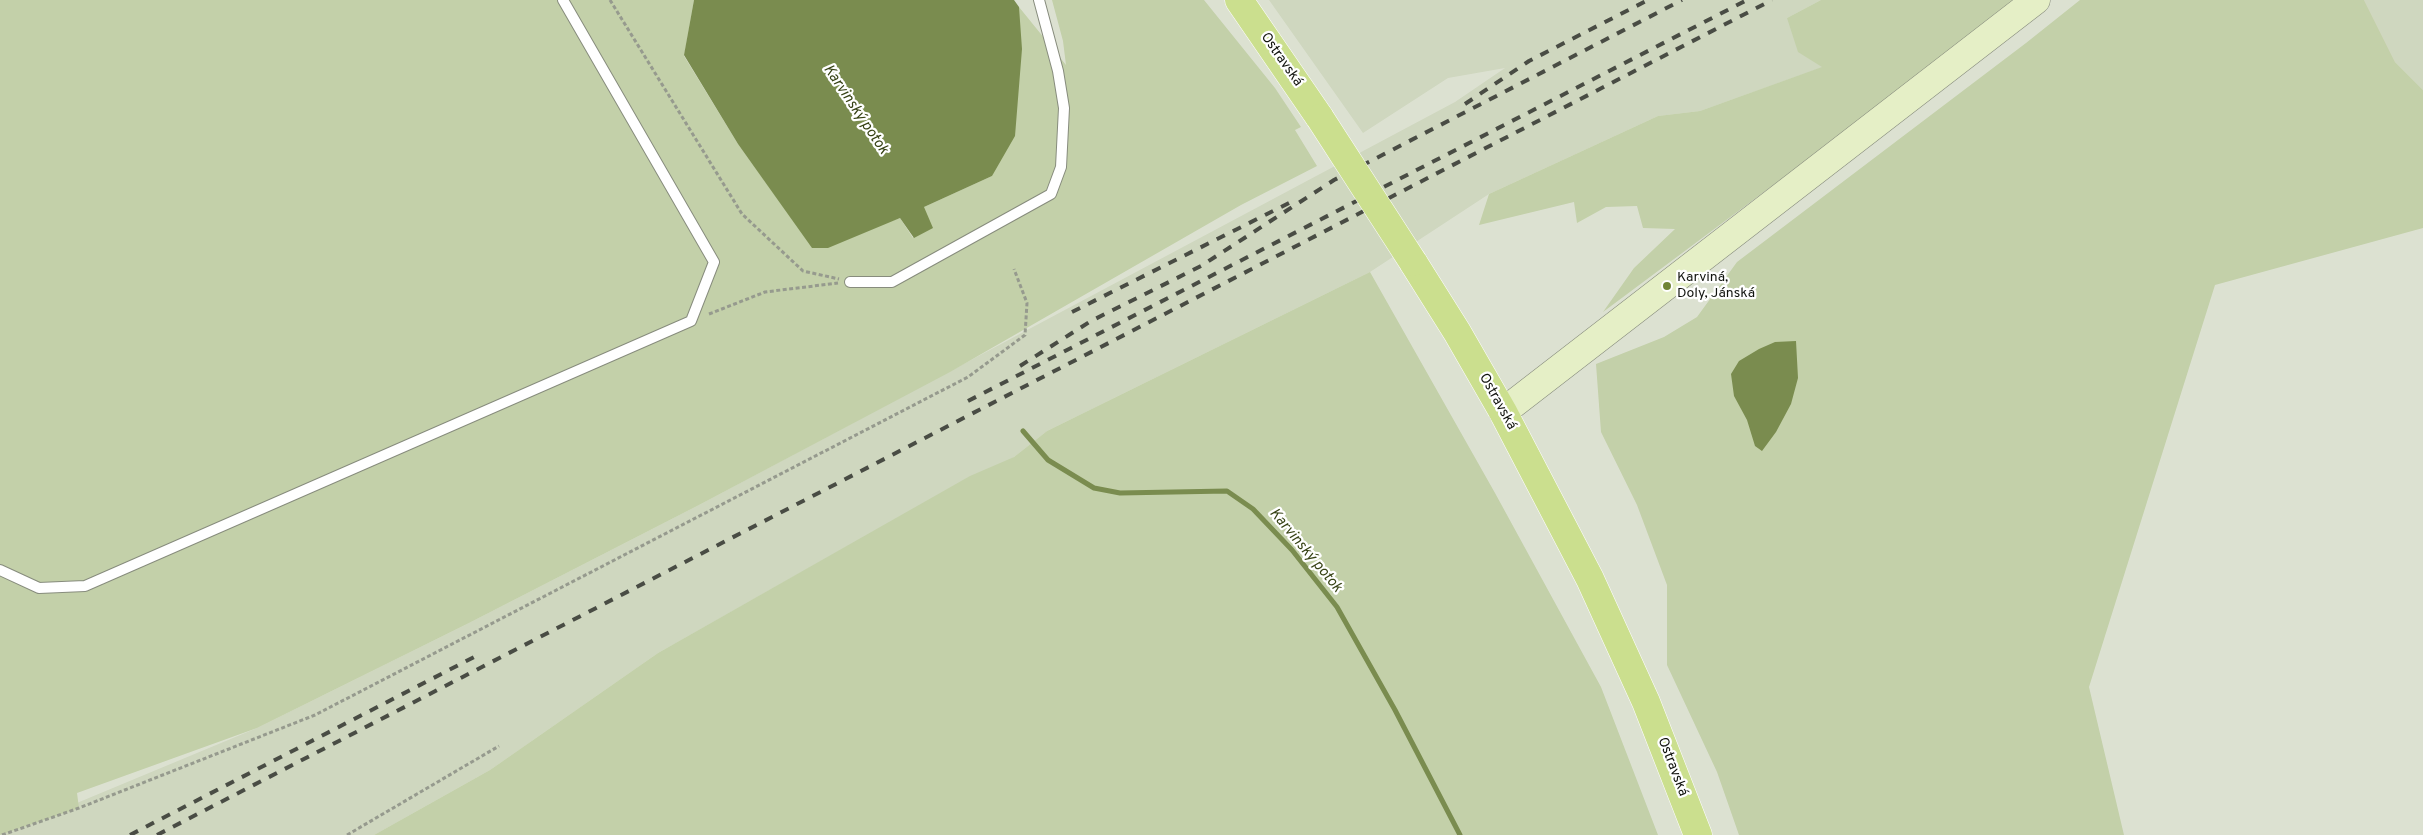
<!DOCTYPE html>
<html>
<head>
<meta charset="utf-8">
<style>
  body { margin:0 }
  canvas { display:block; background:#dce1d1 }
</style>
</head>
<body>
<canvas width="2423" height="835"></canvas>
<script>
const g = document.querySelector('canvas').getContext('2d');
g.lineJoin = 'round';
function fillPath(path, color) { g.fillStyle = color; g.fill(path, 'evenodd'); }
const toPath = rows => new Path2D(rows.map(r => 'M' + r).join(''));
function stroke(path, color, width, dash) { g.strokeStyle = color; g.lineWidth = width; g.lineCap = dash ? 'butt' : 'round'; g.setLineDash(dash || []); g.stroke(path); }
function label(font, color, halo, rows, align = 'center') {
  g.font = font + ' Overpass,sans-serif'; g.lineWidth = 4.5; g.setLineDash([]); g.textBaseline = 'middle'; g.strokeStyle = halo; g.fillStyle = color; for (const [text, x, y, turn = 0] of rows) {
    g.save(); g.translate(x, y); g.rotate((+turn || 0) * Math.PI / 180); g.textAlign = isNaN(turn) ? turn : align; if (halo) g.strokeText(text, 0, 0); g.fillText(text, 0, 0); g.restore();
  }
}
const built = toPath([
  [1269,0,1821,0,1787,18,1823,67,1700,111,1658,116,1489,194,1370,272,1047,431,1014,457,853,543,658,653,490,770,374,835,0,835,257,728,469,623,699,505,1455,102,1505,68,1448,78,1363,133],
  [2364,0,2423,0,2423,90,2395,62]
]);
const green = toPath([
  [0,0,694,0,684,56,738,144,813,248,900,218,913,238,924,207,992,176,1019,85,1019,7,1066,65,1063,41,1052,0,1204,0,1275,88,1301,127,1295,130,1317,166,1241,205,950,372,699,505,469,623,257,728,77,793,79,808,0,835],
  [1821,0,2015,0,1835,139,1603,312,1634,268,1675,229,1643,228,1637,206,1606,207,1577,223,1574,202,1479,225,1489,194,1658,116,1700,111,1822,67,1798,52,1787,18],
  [2080,0,2364,0,2395,62,2423,90,2423,228,2215,285,2089,687,2124,835,1739,835,1717,772,1667,665,1667,585,1637,505,1601,432,1596,364,1664,337,1697,317,1737,262,2026,43],
  [1370,272,1495,493,1601,687,1658,835,374,835,490,770,658,653,970,476,1014,457,1047,431]
]);
const water = toPath([
  [694,0,1014,0,1019,7,1022,49,1015,136,992,176,924,207,933,228,914,238,900,218,828,248,812,248,738,144,684,55],
  [1796,341,1798,378,1791,404,1776,432,1762,451,1755,446,1747,420,1734,396,1731,374,1739,361,1759,349,1775,342]
]);
const stream = toPath([
  [1023,431,1048,460,1094,488,1120,493,1227,491,1253,509,1292,550,1337,607,1395,710,1460,835]
]);
const path = toPath([
  [610,0,742,214,803,271,839,279],
  [709,314,765,292,838,283],
  [2,835,79,808,315,715,968,377,1025,335,1027,303,1014,269],
  [347,835,499,746]
]);
const lane = toPath([
  [850,282,892,282,1051,194,1061,167,1064,108,1058,71,1039,0],
  [0,570,39,588,85,586,691,321,714,262,563,0]
]);
const secondary = toPath([
  [1503,412,2036,0]
]);
const primary = toPath([
  [1239,0,1320,118],
  [1413,262,1457,332,1503,412,1590,579,1646,702,1698,835]
]);
const rail = toPath([
  [1465,104,1529,61,1648,0],
  [1072,312,1289,203],
  [1020,366,1091,321,1201,266,1334,180,1682,0],
  [968,401,1747,0],
  [130,835,476,656],
  [157,835,1772,0]
]);
const primaryBridge = toPath([
  [1320,118,1413,262]
]);
const markers = [
  [1667,286,5,"#708536"]
];
const streetNames = [
  ["Ostravská",1281,60,55],
  ["Ostravská",1497,402,61],
  ["Ostravská",1672,767,69]
];
const poiNames = [
  ["Karviná,",1677,278],
  ["Doly, Jánská",1677,294]
];
const waterNames = [
  ["Karvinský potok",855,110,56],
  ["Karvinský potok",1305,551,50]
];
fillPath(built, '#cfd7bf');
fillPath(green, '#c3d0a9');
fillPath(water, '#7a8c4f');
stroke(stream, '#7a8c4f', 5);
stroke(lane, '#878c7d', 12);
stroke(secondary, '#878c7d', 29);
stroke(primary, '#fff', 29);
stroke(path, '#969a8e', 3, [4, 2.5]);
stroke(lane, '#fff', 10);
stroke(secondary, '#e5efc6', 28);
stroke(primary, '#cbdf8e', 28);
stroke(rail, '#494c44', 4, [9, 9]);
stroke(primaryBridge, '#fff', 29, []);
stroke(primaryBridge, '#cbdf8e', 28);
for (const [x, y, r, color] of markers) { const dot = new Path2D(); dot.arc(x, y, r, 0, 2 * Math.PI); g.fillStyle = color; g.fill(dot); stroke(dot, '#fff', 2); }
label('14px', '#11130e', '#fff', streetNames);
label('14px', '#11130e', '#fff', poiNames, 'left');
label('italic 15px', '#364214', '#fff', waterNames);
</script>
</body>
</html>
